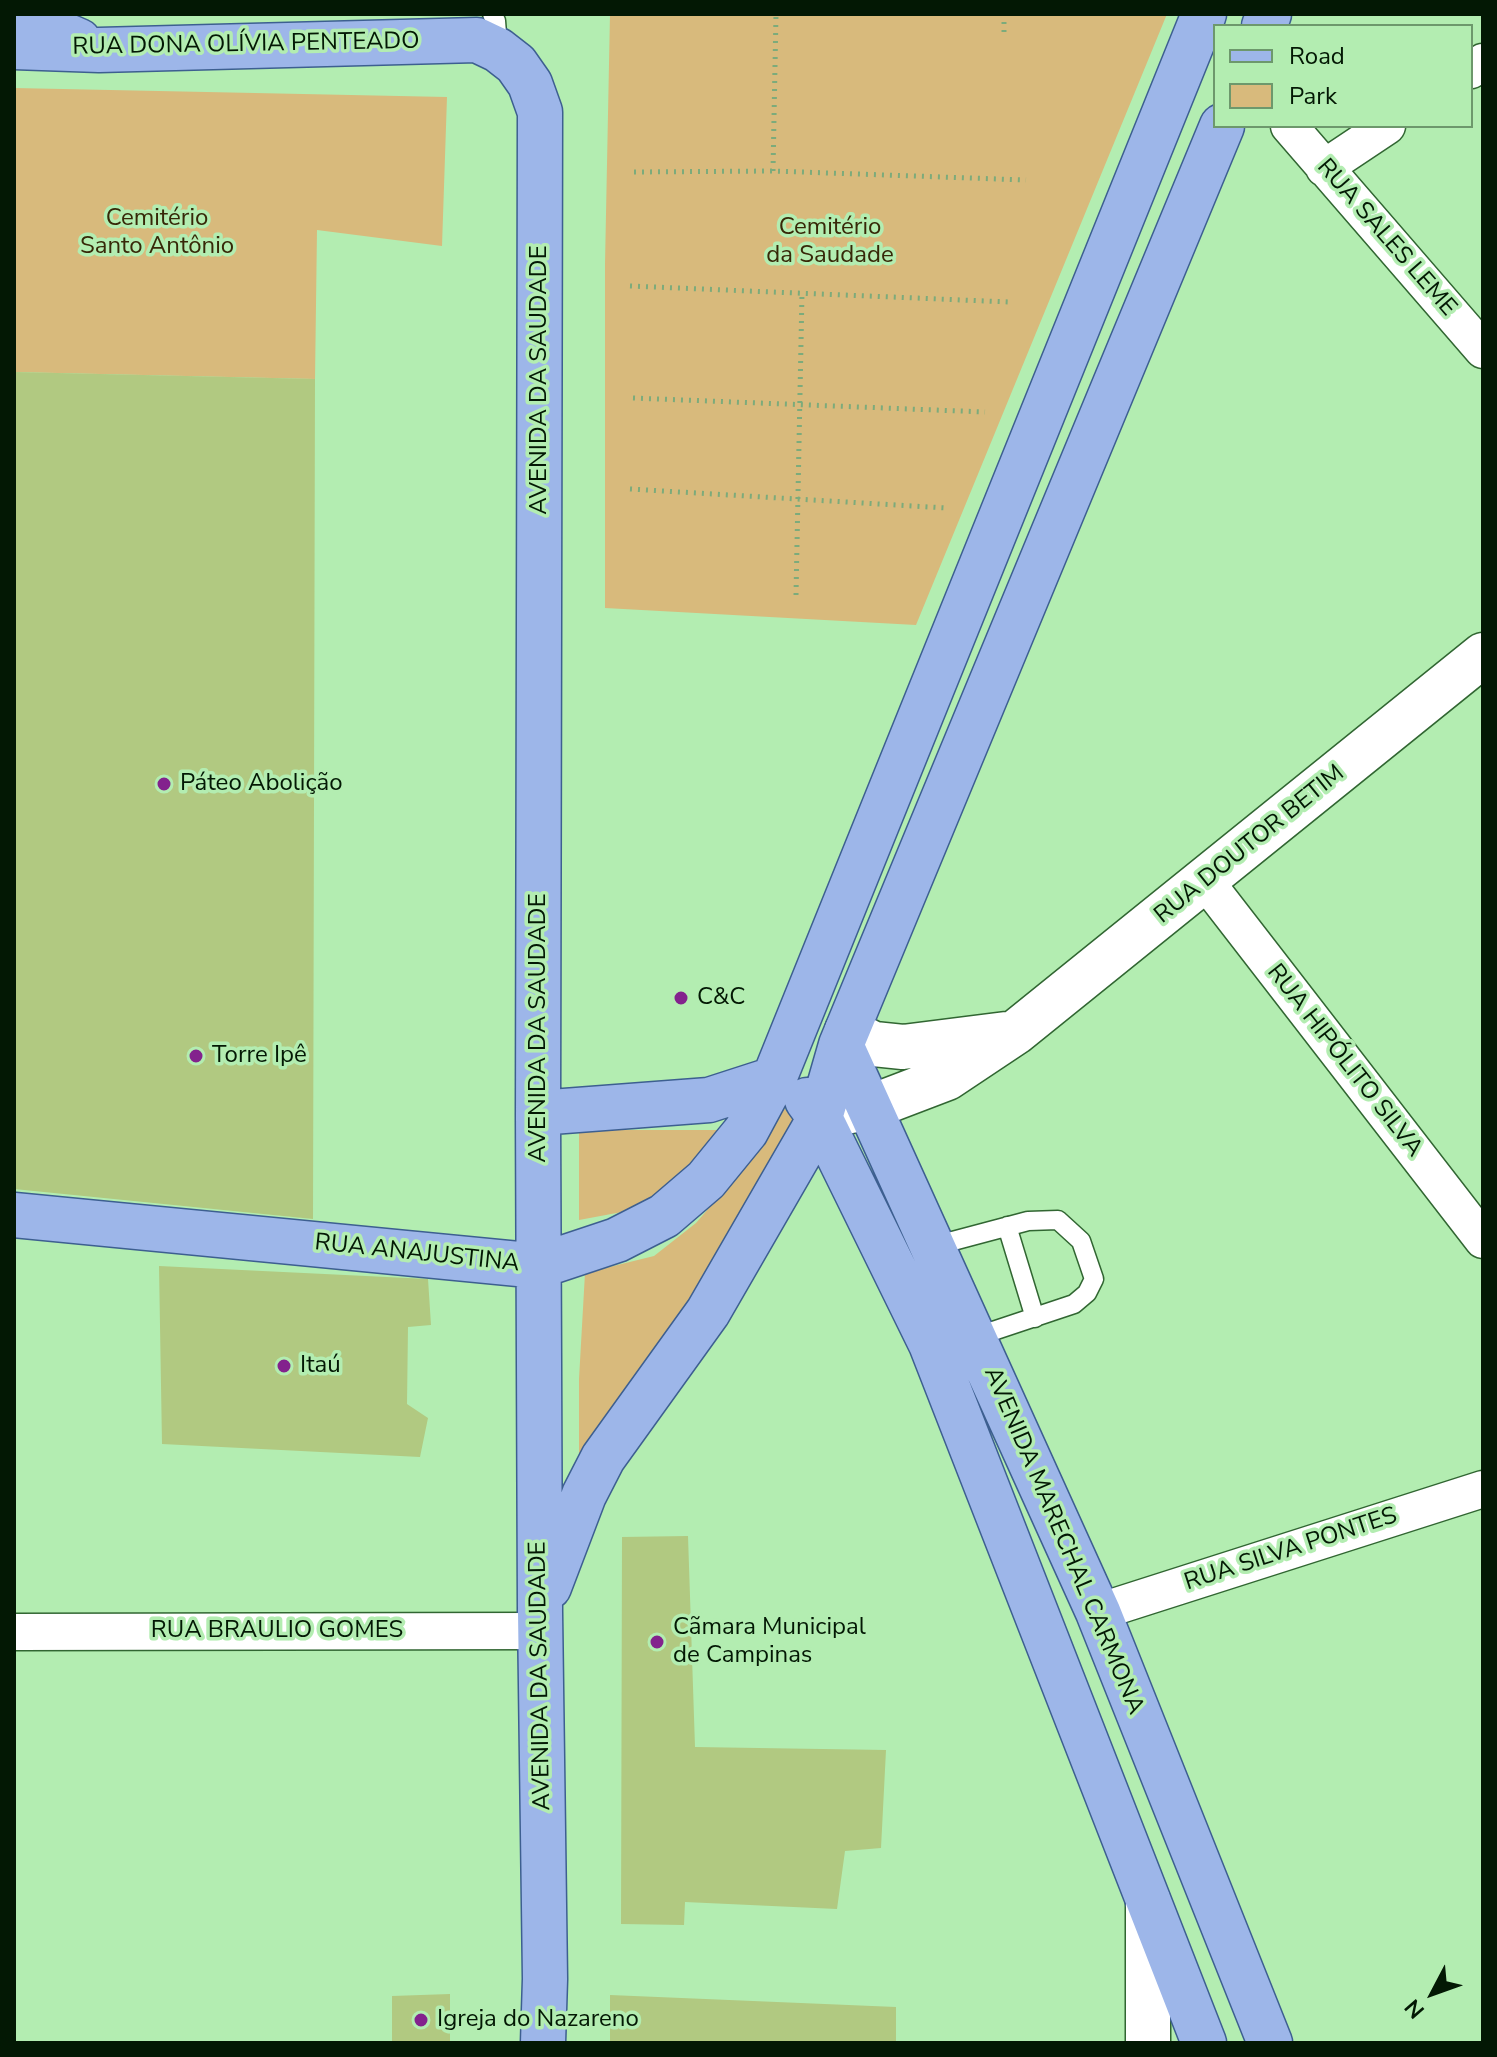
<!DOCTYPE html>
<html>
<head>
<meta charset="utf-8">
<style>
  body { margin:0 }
  #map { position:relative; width:1497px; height:2057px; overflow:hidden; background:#b3edb1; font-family:"Nunito Sans",sans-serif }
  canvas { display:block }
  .frame { position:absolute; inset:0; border:16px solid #031804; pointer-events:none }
  .legend { position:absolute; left:1213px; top:24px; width:260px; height:104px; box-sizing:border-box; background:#b3edb1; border:2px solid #6d986c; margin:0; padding:10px 14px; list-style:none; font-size:24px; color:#031804 }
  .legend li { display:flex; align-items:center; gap:16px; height:40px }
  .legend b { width:40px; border:2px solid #6d986c }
  .north { position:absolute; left:1393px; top:1953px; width:80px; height:80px; -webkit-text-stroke:6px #b3edb1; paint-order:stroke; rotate:229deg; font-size:22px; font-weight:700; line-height:32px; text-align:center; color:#031804 }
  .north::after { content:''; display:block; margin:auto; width:28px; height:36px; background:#031804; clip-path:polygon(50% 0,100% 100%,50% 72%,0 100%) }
</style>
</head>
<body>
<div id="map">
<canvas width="1497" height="2057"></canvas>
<div class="frame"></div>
<ul class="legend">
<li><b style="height:10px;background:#9db6e9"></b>Road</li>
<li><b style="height:22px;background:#d8ba7c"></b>Park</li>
</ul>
<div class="north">N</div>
</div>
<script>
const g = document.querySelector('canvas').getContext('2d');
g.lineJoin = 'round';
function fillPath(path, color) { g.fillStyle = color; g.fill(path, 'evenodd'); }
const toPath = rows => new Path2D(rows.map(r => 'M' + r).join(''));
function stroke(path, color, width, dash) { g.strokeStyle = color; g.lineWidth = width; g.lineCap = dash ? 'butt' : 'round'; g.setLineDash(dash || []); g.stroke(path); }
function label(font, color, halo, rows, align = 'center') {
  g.font = font + ' "Nunito Sans",sans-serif'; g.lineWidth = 7; g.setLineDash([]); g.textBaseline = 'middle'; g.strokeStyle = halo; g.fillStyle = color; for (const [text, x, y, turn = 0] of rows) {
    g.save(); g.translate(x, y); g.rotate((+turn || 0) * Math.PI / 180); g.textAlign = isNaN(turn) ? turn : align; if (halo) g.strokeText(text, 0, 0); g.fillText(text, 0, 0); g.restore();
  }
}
const green = toPath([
  [610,14,1167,14,916,625,605,608,605,264],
  [14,88,447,97,442,246,317,230,315,379,14,372],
  [784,1108,796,1122,696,1318,579,1476,579,1379,585,1273,654,1256,696,1223,727,1187],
  [579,1130,719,1130,674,1189,622,1212,579,1220]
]);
const building = toPath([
  [14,372,315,379,313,1219,14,1189],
  [159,1266,428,1279,431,1325,408,1327,407,1404,428,1418,420,1457,162,1444],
  [688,1536,695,1747,886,1750,881,1848,845,1851,837,1909,685,1902,684,1925,621,1924,622,1537],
  [450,1994,450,2043,392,2043,392,1996],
  [610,1995,896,2007,896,2043,610,2043]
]);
const path = toPath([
  [1004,14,1004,38],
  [773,171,776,14],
  [634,172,773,171,1026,180],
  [630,286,1010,302],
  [633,398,985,412],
  [630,489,946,508],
  [796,595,802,293]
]);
const service = toPath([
  [492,14,496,21,498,47],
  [1007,1226,1035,1318],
  [934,1246,1028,1221,1058,1220,1081,1241,1094,1279,1087,1293,1074,1304,975,1337]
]);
const minor = toPath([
  [1471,70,1483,62],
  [1289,126,1483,350],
  [1324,168,1387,126],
  [1206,882,1483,1240],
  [1098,1612,1483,1489],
  [14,1632,540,1631]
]);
const tertiary = toPath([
  [847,1031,874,1044,903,1047,1006,1034],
  [831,1115,871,1107,947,1078,1016,1032,1483,655],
  [1148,1901,1148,2043]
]);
const primary = toPath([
  [17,14,79,41],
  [1264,26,1269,14],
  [14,47,99,50,477,40,498,50,516,64,530,84,540,112,538,1113,540,1612,545,1979,543,2043],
  [841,1045,1098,1612,1270,2043],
  [807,1100,820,1118,931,1344,1204,2043],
  [538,1113,709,1100,774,1079],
  [14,1215,539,1266,617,1240,664,1216,706,1180,746,1131,774,1079,1204,14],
  [549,1587,584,1495,603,1458,708,1312,820,1118,841,1045,1222,126]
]);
const markers = [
  [164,784,8,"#83228d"],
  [681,998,8,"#83228d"],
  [196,1056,8,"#83228d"],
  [284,1366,8,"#83228d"],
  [657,1642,8,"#83228d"],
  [421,2020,8,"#83228d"]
];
const streetNames = [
  ["RUA DONA OLÍVIA PENTEADO",246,45,-1],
  ["RUA SALES LEME",1386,238,49],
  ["AVENIDA DA SAUDADE",540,380,-90],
  ["RUA DOUTOR BETIM",1250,845,-39],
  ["AVENIDA DA SAUDADE",539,1028,-90],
  ["RUA HIPÓLITO SILVA",1344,1061,52],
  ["RUA ANAJUSTINA",417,1254,6],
  ["AVENIDA MARECHAL CARMONA",1063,1541,67],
  ["RUA SILVA PONTES",1291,1550,-18],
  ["RUA BRAULIO GOMES",277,1631],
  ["AVENIDA DA SAUDADE",541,1676,-91]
];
const parkNames = [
  ["Cemitério",157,219],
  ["Santo Antônio",157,247],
  ["Cemitério",830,228],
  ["da Saudade",830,256]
];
const poiNames = [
  ["Páteo Abolição",180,784],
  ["C&C",697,998],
  ["Torre Ipê",212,1056],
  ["Itaú",300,1366],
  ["Cãmara Municipal",673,1628],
  ["de Campinas",673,1656],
  ["Igreja do Nazareno",437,2020]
];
fillPath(green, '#d8ba7c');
fillPath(building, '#b1c981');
stroke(service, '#316632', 21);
stroke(minor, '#316632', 39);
stroke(tertiary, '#316632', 47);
stroke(primary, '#3d5f90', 47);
stroke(path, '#7cab7b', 5, [2, 6]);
stroke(service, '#fff', 18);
stroke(minor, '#fff', 36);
stroke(tertiary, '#fff', 44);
stroke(primary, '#9db6e9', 44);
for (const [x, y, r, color] of markers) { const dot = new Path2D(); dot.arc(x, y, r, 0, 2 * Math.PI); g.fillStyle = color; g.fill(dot); stroke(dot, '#b3edb1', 3); }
label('24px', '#031804', '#b3edb1', streetNames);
label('24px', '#372808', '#b3edb1', parkNames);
label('24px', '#031804', '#b3edb1', poiNames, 'left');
</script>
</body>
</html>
